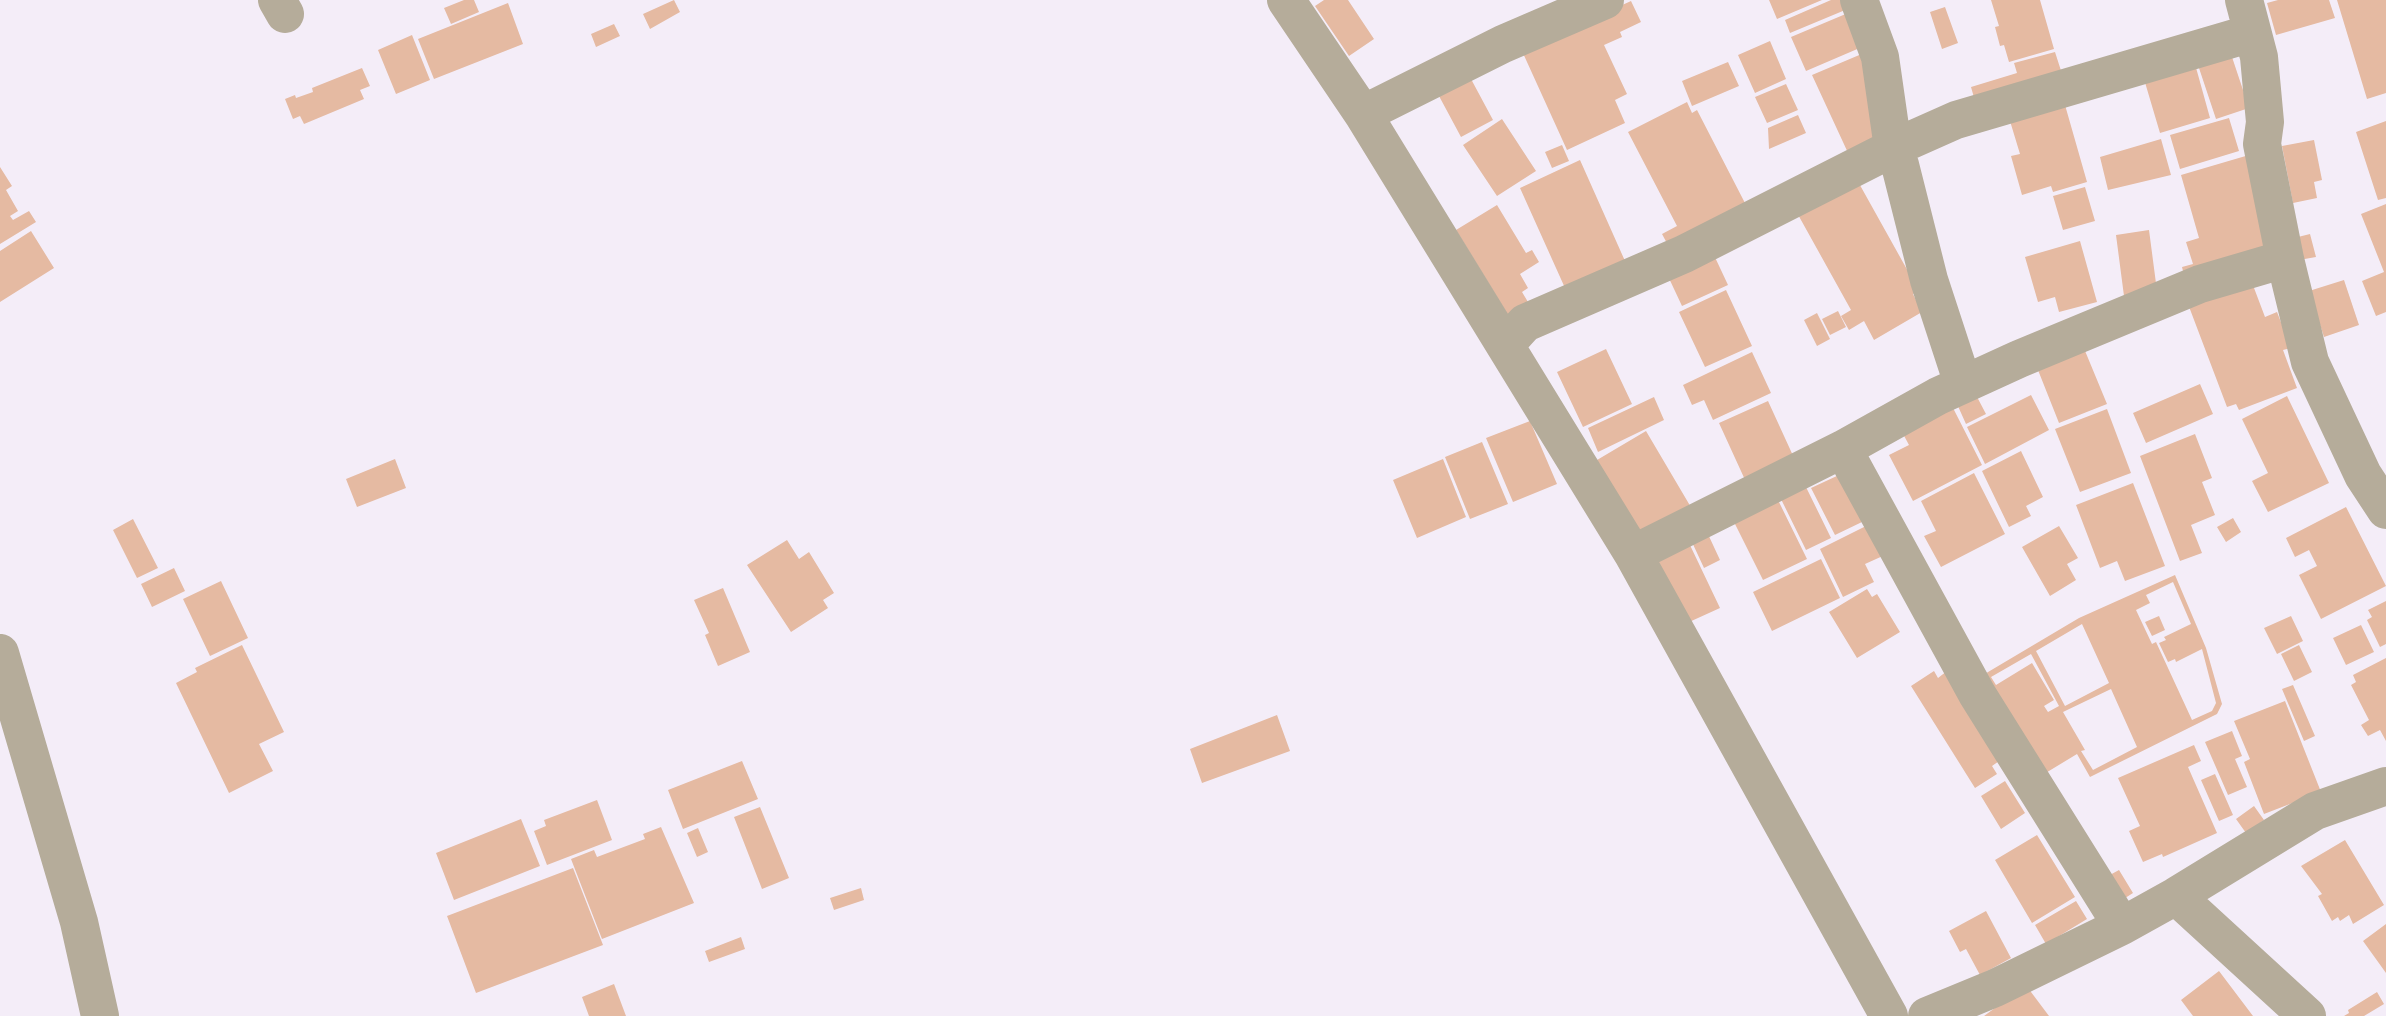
<!DOCTYPE html>
<html>
<head>
<meta charset="utf-8">
<style>
  body { margin:0 }
  canvas { display:block; background:#f4edf8 }
</style>
</head>
<body>
<canvas width="2386" height="1016"></canvas>
<script>
const g = document.querySelector('canvas').getContext('2d');
g.lineJoin = 'round';
function fillPath(path, color) { g.fillStyle = color; g.fill(path, 'evenodd'); }
const toPath = rows => new Path2D(rows.map(r => 'M' + r).join(''));
function stroke(path, color, width, dash) { g.strokeStyle = color; g.lineWidth = width; g.lineCap = dash ? 'butt' : 'round'; g.setLineDash(dash || []); g.stroke(path); }
const building = toPath([
  [464,0,474,0,479,12,451,24,444,8],
  [674,0,680,12,650,29,643,14],
  [1324,0,1348,0,1374,39,1349,56,1315,6],
  [1769,0,1822,0,1777,19],
  [1831,0,1847,0,1850,8,1790,33,1785,20],
  [1991,0,2040,0,2054,49,2009,62,2004,45,2000,46,1995,27,1999,26],
  [2278,0,2329,0,2335,18,2276,35,2267,3],
  [2337,0,2386,0,2386,93,2367,99],
  [1631,1,1641,22,1620,32,1622,37,1604,45,1627,94,1615,100,1625,123,1567,150,1522,51],
  [508,3,523,44,434,79,418,39],
  [1945,7,1958,43,1942,49,1930,12],
  [1848,13,1862,47,1806,71,1791,37],
  [614,24,620,36,596,47,591,34],
  [412,35,430,80,396,94,378,50],
  [1770,41,1786,79,1755,93,1738,55],
  [2229,48,2249,108,2216,119,2196,59],
  [2055,52,2064,80,1975,101,1971,87,2017,73,2014,63],
  [1864,53,1877,140,1849,155,1812,75],
  [1728,62,1739,86,1692,106,1682,81],
  [2195,64,2210,118,2160,133,2144,79],
  [362,68,370,86,360,90,364,99,304,124,300,116,293,119,285,99,295,95,296,98,313,92,312,88],
  [1471,79,1493,120,1461,137,1439,96],
  [1786,84,1798,110,1767,123,1755,97],
  [1687,102,1692,113,1697,110,1746,205,1669,247,1662,234,1677,226,1628,132],
  [2065,105,2087,182,2053,192,2051,186,2022,195,2011,156,2020,154,2010,121],
  [1798,115,1806,133,1769,149,1768,128],
  [2229,118,2239,151,2180,169,2170,135],
  [1502,119,1536,171,1497,196,1463,145],
  [2386,121,2386,198,2378,200,2356,132],
  [2161,139,2171,175,2108,190,2100,157],
  [2314,140,2322,180,2314,182,2317,198,2293,203,2282,146],
  [1562,145,1569,161,1552,168,1545,152],
  [2249,155,2267,251,2184,275,2182,267,2193,264,2186,242,2199,238,2181,175],
  [1580,160,1625,261,1565,288,1520,188],
  [0,167,12,186,6,190,18,211,10,216,13,220,29,211,36,222,0,244],
  [1856,178,1919,291,1913,294,1922,312,1874,340,1864,321,1849,330,1841,316,1851,310,1796,211],
  [2085,187,2095,221,2063,230,2053,196],
  [2386,204,2386,312,2376,316,2362,281,2384,272,2361,214],
  [1497,205,1526,253,1532,250,1539,262,1520,274,1528,288,1522,292,1531,307,1511,320,1456,230],
  [2149,230,2157,291,2124,296,2116,235],
  [31,231,54,268,0,302,0,251],
  [2310,234,2316,257,2299,260,2294,238],
  [2080,241,2097,302,2059,312,2055,297,2038,302,2025,257],
  [1713,253,1728,285,1682,306,1667,274],
  [2251,280,2265,317,2277,312,2291,348,2283,350,2297,388,2239,410,2236,404,2227,407,2188,304],
  [2344,280,2359,325,2324,337,2309,291],
  [1726,290,1752,346,1705,367,1679,312],
  [1838,311,1846,327,1830,335,1822,319],
  [1817,313,1830,339,1817,346,1804,320],
  [2083,346,2107,404,2059,423,2036,365],
  [1606,349,1632,404,1583,427,1557,372],
  [1752,352,1771,393,1713,420,1704,400,1692,405,1683,385],
  [2200,384,2213,414,2146,443,2133,413],
  [1976,395,1986,414,1966,424,1957,404],
  [2031,395,2049,430,1985,464,1967,427],
  [2287,396,2329,483,2268,512,2252,481,2268,473,2242,419],
  [1654,397,1664,420,1598,452,1588,428],
  [1768,401,1795,460,1746,482,1719,423],
  [1952,406,1982,465,1913,501,1889,455,1909,445,1902,432],
  [2107,409,2131,473,2080,492,2055,429],
  [1530,421,1557,484,1513,502,1486,438],
  [1646,431,1692,509,1643,538,1597,460],
  [2195,434,2212,478,2202,482,2215,515,2191,525,2202,553,2180,561,2140,456],
  [1482,442,1508,504,1470,519,1445,457],
  [2021,451,2043,497,2026,506,2031,516,2009,527,1982,471],
  [395,459,406,488,357,507,346,479],
  [1443,459,1466,517,1417,538,1393,480],
  [1974,473,2005,534,1941,567,1924,536,1936,531,1921,501],
  [1839,475,1862,522,1835,535,1811,488],
  [2133,483,2165,566,2125,581,2117,561,2100,568,2076,505],
  [1805,485,1831,538,1806,550,1780,497],
  [1778,500,1807,559,1763,580,1734,522],
  [2346,507,2386,586,2321,619,2299,575,2317,566,2309,550,2295,557,2286,538],
  [2233,518,2241,532,2226,542,2217,527],
  [133,519,158,568,137,578,113,530],
  [1870,524,1885,555,1865,564,1874,582,1843,597,1820,549],
  [2059,526,2078,558,2067,564,2076,580,2050,596,2022,547],
  [1707,532,1720,560,1704,568,1691,540],
  [787,540,799,559,809,552,834,593,823,600,828,608,791,632,747,565],
  [1689,543,1720,608,1687,623,1657,558],
  [1821,559,1840,598,1772,631,1753,592],
  [174,568,185,591,152,607,141,584],
  [2175,575,2206,648,2222,704,2217,714,2090,777,2077,754,2044,774,1983,675,2079,618],
  [2173,582,2191,624,2164,637,2166,640,2159,643,2168,662,2175,659,2176,662,2202,649,2216,703,2212,711,2192,720,2156,642,2152,644,2136,610,2150,603,2146,595],
  [2082,624,2109,683,2065,706,2036,651],
  [2031,654,2059,706,2048,712,2044,706,2054,700,2032,663,1996,685,1991,677],
  [2111,689,2137,747,2093,770,2081,751,2085,750,2063,712],
  [221,581,248,638,210,656,183,599],
  [723,588,750,652,718,666,705,635,709,633,694,600],
  [1867,589,1872,597,1877,594,1900,632,1857,658,1829,612],
  [2386,601,2386,644,2380,647,2367,620,2372,617,2368,610],
  [2159,616,2165,630,2152,636,2145,622],
  [2291,616,2303,641,2277,654,2264,628],
  [2361,625,2374,652,2346,665,2333,638],
  [242,645,284,732,259,744,273,771,229,793,176,683,197,672,195,668],
  [2299,645,2312,672,2294,681,2281,654],
  [2386,658,2386,741,2380,730,2368,736,2361,725,2369,720,2351,685,2356,682,2353,675],
  [1934,671,1938,678,1947,671,2002,759,1992,766,1997,774,1975,788,1911,686],
  [2293,685,2315,736,2304,741,2282,689],
  [2285,701,2321,792,2264,814,2244,762,2250,759,2234,721],
  [1277,715,1290,751,1202,783,1190,749],
  [2232,731,2242,756,2235,759,2247,787,2228,795,2205,742],
  [2194,745,2201,761,2188,767,2217,833,2163,857,2162,854,2143,862,2129,831,2140,826,2118,778],
  [742,761,758,799,683,829,668,790],
  [2215,774,2233,815,2219,821,2201,780],
  [2005,781,2025,813,2001,829,1981,796],
  [597,800,612,840,547,865,534,831,546,826,544,820],
  [2254,806,2264,820,2246,833,2236,819],
  [760,807,789,878,762,889,734,817],
  [521,819,540,866,454,900,436,853],
  [661,827,694,903,602,939,571,859,594,850,597,857,645,839,643,834],
  [698,828,708,852,697,857,687,833],
  [2037,835,2075,897,2032,923,1995,860],
  [2345,840,2384,905,2353,924,2349,915,2340,921,2338,917,2332,921,2318,896,2322,894,2301,866],
  [573,868,603,945,476,993,447,916],
  [2119,870,2133,893,2122,900,2108,876],
  [861,888,864,900,834,910,830,898],
  [2076,901,2087,919,2046,944,2035,925],
  [1986,911,2011,958,1980,975,1966,949,1960,952,1949,931],
  [2386,924,2386,973,2363,941],
  [741,937,745,949,709,962,705,951],
  [2219,971,2253,1016,2193,1016,2181,1000],
  [614,984,626,1016,589,1016,582,997],
  [2028,988,2049,1016,1984,1016,2010,997],
  [2377,992,2384,1004,2364,1016,2344,1016,2349,1013,2348,1010]
]);
const minor = toPath([
  [277,0,285,14],
  [1286,0,1363,114,1633,554,1889,1016],
  [1859,0,1880,57,1893,148,1900,165,1929,280,1963,384],
  [2244,0,2259,57,2265,122,2262,144,2285,259,2310,362,2363,475,2386,510],
  [1363,114,1503,44,1605,0],
  [1505,345,1525,323,1684,254,1893,148,1956,120,2252,33],
  [1843,449,1977,694,2122,926],
  [1633,554,1843,449,1938,396,2019,359,2200,284,2285,259],
  [0,653,79,922,100,1016],
  [2176,896,2307,1016],
  [1927,1016,1995,988,2122,926,2176,896,2315,811,2386,786]
]);
fillPath(building, '#e5baa2');
stroke(minor, '#b5ac9a', 38);
</script>
</body>
</html>
